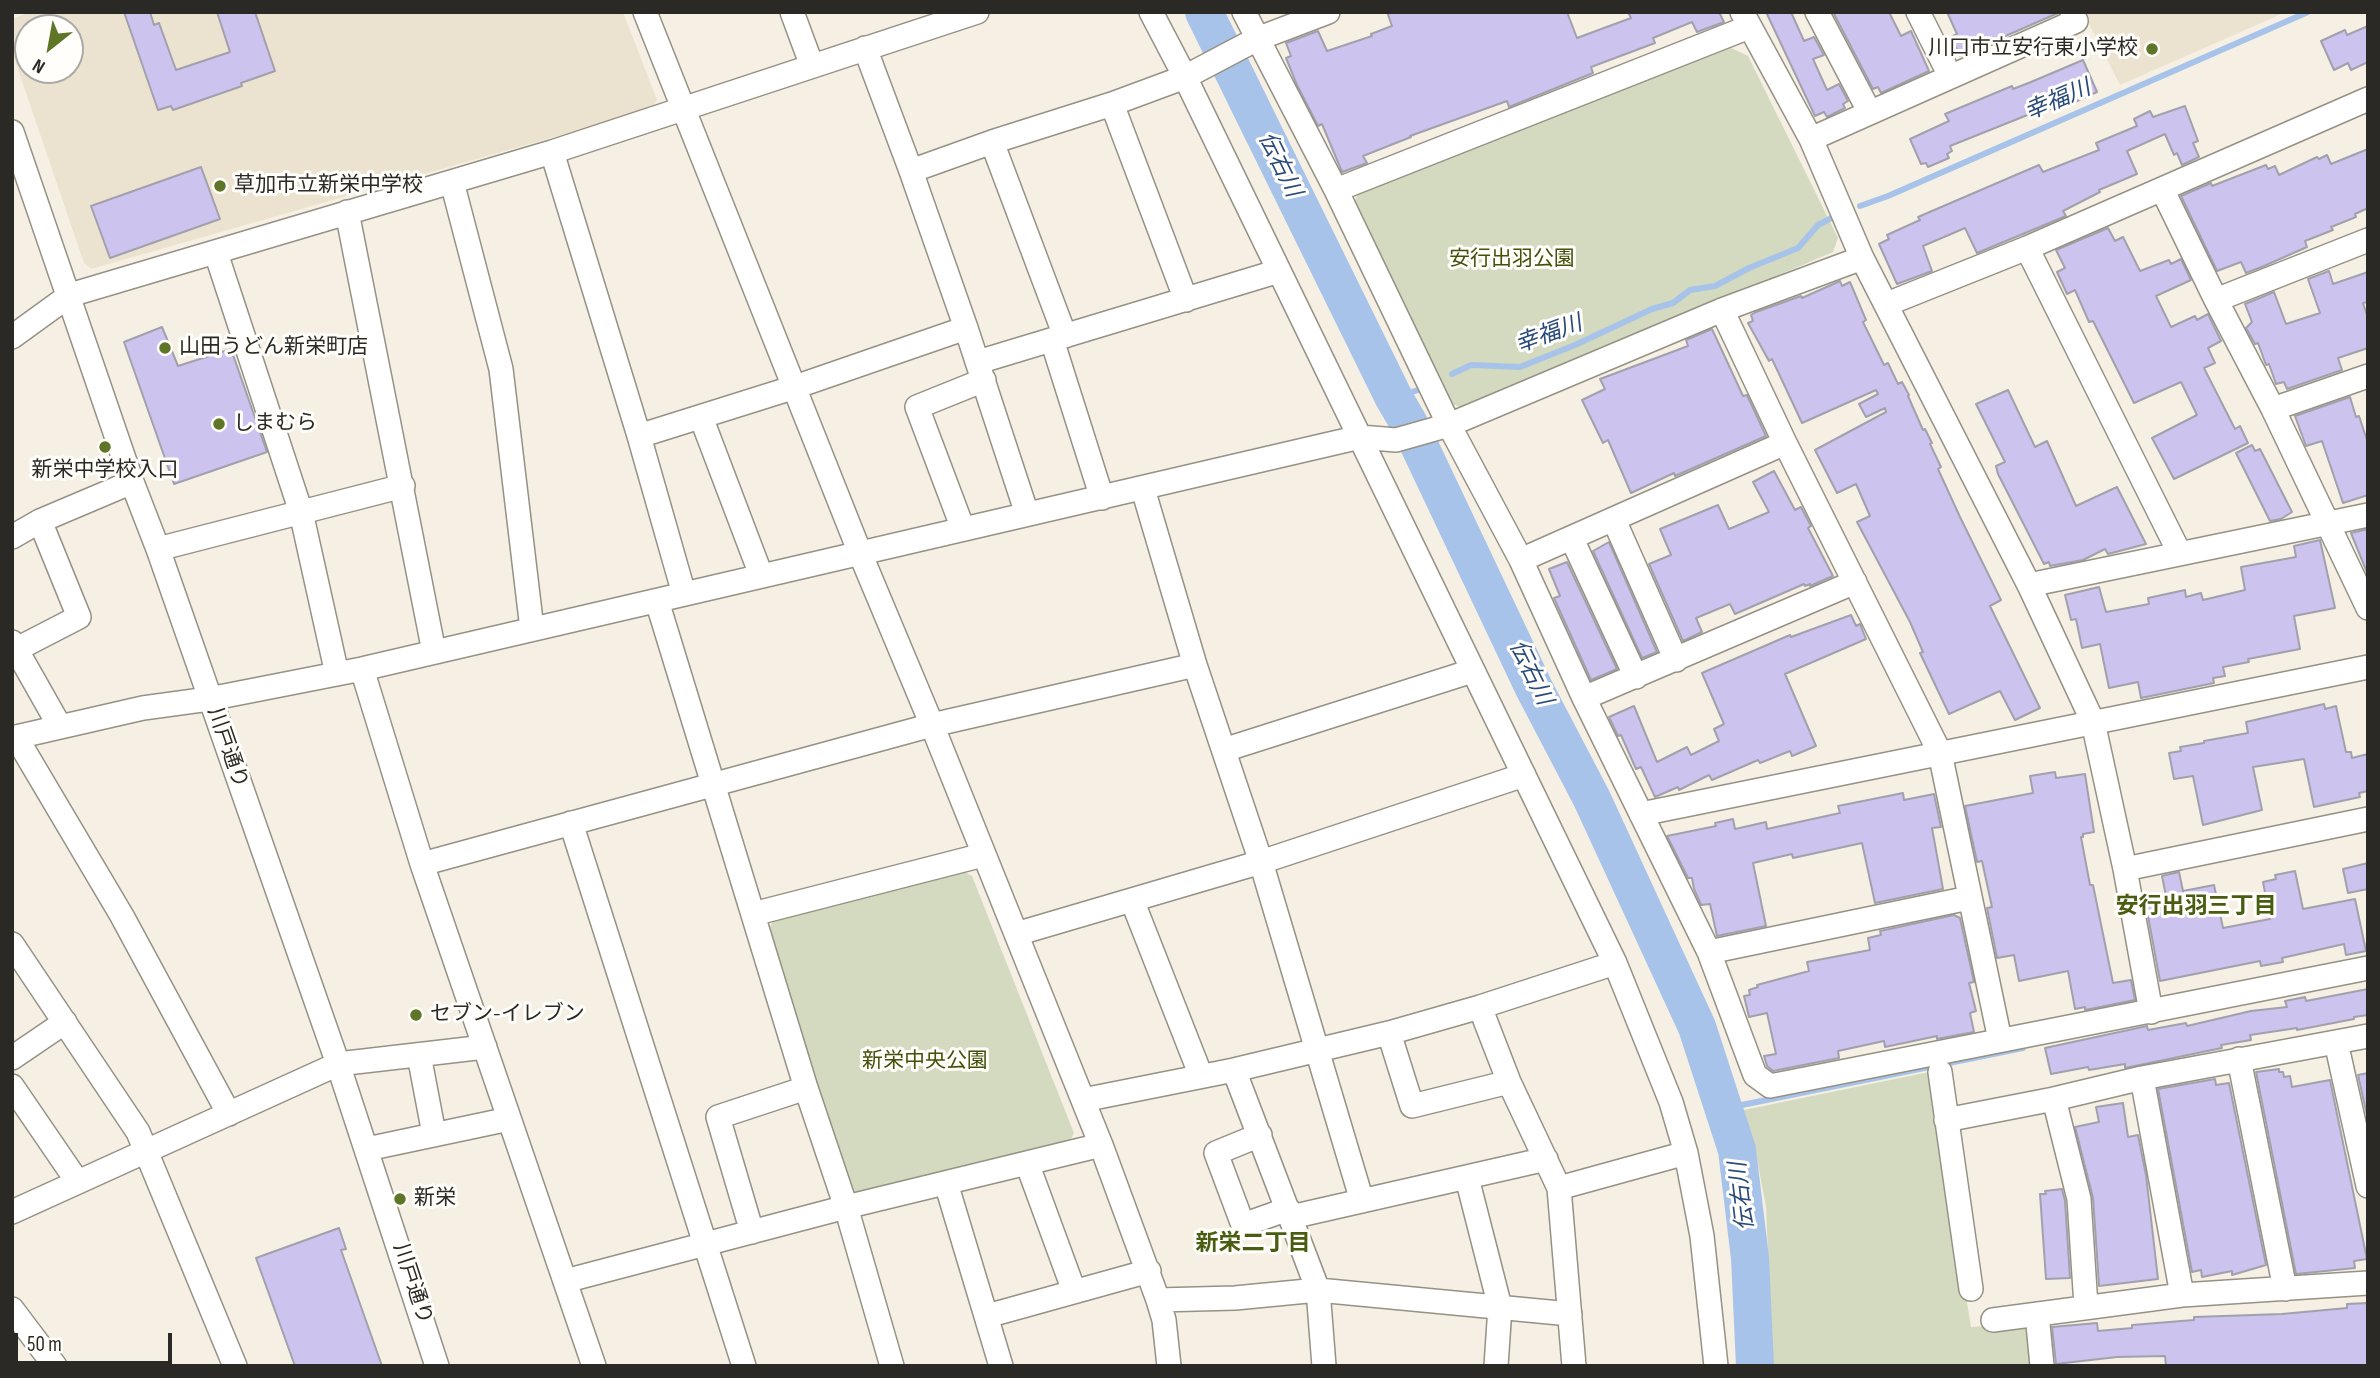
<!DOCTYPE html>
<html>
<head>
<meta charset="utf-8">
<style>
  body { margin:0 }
  #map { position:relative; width:2380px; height:1378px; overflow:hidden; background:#f5f0e3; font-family:"Sofia Sans Condensed",sans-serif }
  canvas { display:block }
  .frame { position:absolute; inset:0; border:14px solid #2b2925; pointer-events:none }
  .north { position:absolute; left:14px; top:14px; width:70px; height:70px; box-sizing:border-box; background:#fffefb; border:2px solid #aaa9a5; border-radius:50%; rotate:211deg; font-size:19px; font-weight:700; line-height:28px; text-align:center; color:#2b2925 }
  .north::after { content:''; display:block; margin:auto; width:24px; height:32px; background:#5f7628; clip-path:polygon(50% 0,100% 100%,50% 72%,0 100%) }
  .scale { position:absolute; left:14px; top:1333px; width:158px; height:32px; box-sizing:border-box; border:4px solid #2b2925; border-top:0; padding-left:9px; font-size:21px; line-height:24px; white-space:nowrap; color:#2b2925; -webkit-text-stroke:5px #fffefb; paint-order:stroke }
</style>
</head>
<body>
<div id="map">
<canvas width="2380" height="1378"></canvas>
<div class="frame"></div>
<div class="north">N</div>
<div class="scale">50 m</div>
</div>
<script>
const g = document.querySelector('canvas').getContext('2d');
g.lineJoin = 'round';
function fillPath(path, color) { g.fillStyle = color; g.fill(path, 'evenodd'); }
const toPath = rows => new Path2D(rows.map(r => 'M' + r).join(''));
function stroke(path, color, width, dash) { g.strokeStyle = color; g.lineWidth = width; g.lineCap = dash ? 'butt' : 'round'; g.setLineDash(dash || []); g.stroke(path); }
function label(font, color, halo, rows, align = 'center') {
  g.font = font + ' "Sofia Sans Condensed","Noto Sans JP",sans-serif'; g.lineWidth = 6; g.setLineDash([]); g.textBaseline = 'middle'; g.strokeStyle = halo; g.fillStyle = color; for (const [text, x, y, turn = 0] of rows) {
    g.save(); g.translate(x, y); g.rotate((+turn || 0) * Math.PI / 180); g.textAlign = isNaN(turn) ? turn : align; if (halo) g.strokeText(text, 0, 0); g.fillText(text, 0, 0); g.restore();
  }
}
const built = toPath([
  [31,12,623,12,657,100,652,109,91,269,84,263,12,52,12,19],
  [28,28,70,28,70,70,28,70],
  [2083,12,2286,12,2120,85]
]);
const green = toPath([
  [1731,48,1748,56,1838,238,1833,252,1465,409,1447,402,1352,205,1360,191],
  [963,871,972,876,1074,1133,1070,1141,857,1195,846,1189,769,929,774,919],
  [1929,1072,1971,1327,2027,1323,2030,1366,1773,1366,1766,1207,1756,1153,1739,1111]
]);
const stream = toPath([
  [1860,206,1888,196,2308,12],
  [1452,374,1471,365,1520,367,1575,345,1652,309,1673,303,1690,290,1715,286,1749,268,1798,248,1818,225,1837,215],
  [1394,398,1418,390],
  [1722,1109,2023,1048]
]);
const river = toPath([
  [1204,12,1394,398,1408,422,1534,688,1592,799,1697,1027,1737,1150,1750,1258,1755,1366]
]);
const building = toPath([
  [124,12,150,12,154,25,159,23,176,70,230,52,217,12,255,12,275,71,241,83,242,86,173,110,171,106,158,110,124,12],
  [1387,12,1567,12,1577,38,1631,18,1628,12,1719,12,1724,22,1697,32,1692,22,1653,38,1655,43,1591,67,1593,73,1509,107,1507,101,1410,136,1411,137,1363,156,1367,163,1342,172,1322,124,1318,126,1297,85,1286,58,1291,56,1286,43,1318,31,1327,51,1372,36,1371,34,1392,26,1387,12],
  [1766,12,1791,12,1804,41,1814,37,1824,55,1813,59,1827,90,1839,84,1848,101,1843,104,1845,108,1827,117,1824,112,1815,116,1766,12],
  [1833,12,1889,12,1901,36,1911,31,1929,71,1881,93,1878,87,1873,89,1833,12],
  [1947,12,2058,12,2058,13,1960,56,1951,37,1957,34,1947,12],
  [2368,26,2368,62,2351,70,2348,63,2334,70,2321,41,2345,30,2347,35,2368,26],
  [2083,60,2097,92,2057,110,2055,107,2032,117,2030,114,1950,146,1952,151,1947,154,1949,158,1928,167,1926,163,1921,164,1910,139,1949,121,1945,114,2012,86,2013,89,2031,82,2083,60],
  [2185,106,2198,141,2193,143,2199,157,2182,165,2177,153,2174,155,2165,134,2127,151,2137,174,2099,190,2100,192,2063,211,2066,216,1977,253,1965,228,1923,246,1932,271,1897,284,1879,244,1889,239,1887,235,1920,220,1918,217,2039,165,2043,172,2099,150,2096,143,2137,126,2134,119,2150,111,2153,117,2185,106],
  [2368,149,2368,208,2355,214,2356,217,2331,227,2333,230,2305,241,2307,247,2264,266,2246,273,2241,262,2217,271,2181,196,2211,183,2212,186,2266,165,2268,169,2275,166,2279,175,2317,157,2319,159,2327,155,2331,164,2368,149],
  [201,167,220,219,110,258,91,206,201,167],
  [2108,228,2115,241,2123,237,2140,271,2169,260,2171,264,2181,259,2191,280,2156,296,2171,327,2195,316,2197,320,2208,314,2221,341,2208,348,2215,363,2204,368,2235,429,2240,426,2248,443,2174,479,2152,438,2197,415,2181,382,2134,403,2093,321,2089,322,2075,290,2067,294,2057,272,2065,268,2056,250,2108,228],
  [2329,271,2333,284,2368,272,2368,302,2363,303,2368,318,2368,348,2338,358,2342,370,2287,389,2284,382,2276,384,2269,364,2266,365,2258,343,2255,344,2246,328,2252,322,2245,304,2274,292,2286,324,2320,313,2308,279,2329,271],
  [1840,281,1842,286,1850,282,1866,320,1863,322,1884,365,1888,363,1898,384,1902,382,1909,395,1908,396,1923,430,1925,429,1932,443,1930,444,1941,467,1938,469,1960,517,2001,600,1990,606,2040,708,2015,720,2000,691,1949,714,1920,653,1923,652,1910,622,1857,522,1870,516,1856,484,1837,493,1815,450,1886,412,1885,408,1866,417,1859,404,1878,394,1876,390,1802,423,1772,359,1769,361,1748,323,1753,321,1751,315,1756,312,1801,296,1802,298,1840,281],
  [162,327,178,366,231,349,267,452,174,484,124,342,162,327],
  [1712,329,1743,396,1747,395,1766,436,1675,476,1674,473,1631,493,1608,440,1603,443,1582,400,1605,389,1600,379,1688,346,1686,340,1712,329],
  [2008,390,2035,447,2047,441,2076,506,2117,487,2146,544,2108,554,2105,549,2083,560,2050,566,2049,562,2044,564,1998,474,1996,466,2005,462,1976,404,2008,390],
  [2350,397,2356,417,2359,416,2368,443,2368,495,2343,503,2322,441,2306,446,2295,416,2350,397],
  [2252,445,2255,451,2260,449,2292,512,2281,519,2270,521,2236,453,2252,445],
  [1774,471,1795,510,1801,507,1811,526,1808,528,1833,576,1810,586,1810,584,1805,586,1804,584,1735,614,1730,604,1696,618,1702,632,1683,641,1649,564,1671,555,1660,529,1718,505,1729,529,1769,512,1753,482,1774,471],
  [2368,529,2368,575,2351,533,2368,529],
  [2320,540,2335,608,2294,616,2300,649,2248,659,2249,662,2223,667,2225,676,2213,678,2214,683,2141,698,2138,682,2109,688,2100,644,2082,648,2076,619,2071,620,2065,595,2099,587,2106,612,2149,604,2148,598,2185,590,2186,597,2201,593,2203,600,2245,590,2241,567,2296,557,2294,546,2320,540],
  [1609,542,1657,652,1642,658,1593,551,1609,542],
  [1567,562,1617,669,1591,680,1554,598,1560,596,1549,569,1567,562],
  [1851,615,1856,626,1860,624,1866,639,1785,674,1816,746,1792,756,1790,751,1760,763,1758,760,1712,780,1709,775,1679,790,1678,787,1655,797,1641,767,1636,769,1621,735,1618,736,1609,717,1634,706,1657,762,1687,747,1691,755,1719,741,1714,729,1724,724,1702,673,1790,635,1791,637,1851,615],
  [2324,704,2325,709,2336,706,2346,752,2351,752,2352,758,2368,754,2368,791,2359,793,2360,797,2314,807,2304,759,2253,767,2262,810,2203,825,2193,776,2174,779,2169,753,2181,751,2180,747,2204,743,2204,741,2248,733,2246,722,2324,704],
  [2055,772,2056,778,2085,774,2094,832,2083,834,2083,837,2081,837,2090,885,2093,885,2113,983,2131,980,2135,1000,2085,1010,2085,1007,2075,1009,2068,971,2019,981,2014,955,1997,958,1987,908,1992,907,1982,861,1977,862,1965,806,2033,793,2030,776,2055,772],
  [1903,793,1904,800,1934,794,1941,827,1932,828,1943,889,1875,903,1862,843,1793,858,1792,854,1753,863,1766,926,1717,936,1710,904,1701,905,1694,889,1692,878,1688,878,1667,836,1716,826,1715,823,1733,819,1735,829,1766,822,1767,829,1840,813,1838,806,1903,793],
  [2368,863,2368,889,2348,893,2343,869,2368,863],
  [2295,871,2303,909,2355,899,2366,951,2346,955,2344,944,2282,958,2283,962,2261,966,2260,961,2160,981,2145,900,2166,896,2162,876,2179,872,2183,891,2214,885,2223,928,2270,919,2263,882,2276,879,2275,875,2295,871],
  [1954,915,1960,918,1974,982,1969,983,1976,1011,1970,1013,1974,1032,1937,1039,1937,1036,1885,1047,1884,1041,1838,1051,1839,1058,1773,1071,1767,1066,1764,1056,1776,1054,1767,1013,1749,1017,1744,996,1750,995,1749,990,1758,987,1757,985,1809,971,1807,962,1870,950,1868,938,1881,935,1880,931,1954,915],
  [2368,989,2368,1015,2354,1017,2354,1019,2297,1030,2297,1028,2250,1035,2251,1040,2221,1045,2222,1048,2125,1068,2125,1064,2089,1070,2088,1067,2051,1074,2045,1048,2147,1026,2148,1030,2186,1023,2187,1026,2251,1011,2287,1007,2285,1001,2305,997,2306,1001,2368,989],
  [2279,1069,2279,1072,2283,1072,2284,1077,2290,1076,2292,1087,2330,1080,2367,1259,2354,1261,2355,1268,2296,1274,2256,1072,2279,1069],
  [2368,1073,2368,1120,2358,1075,2368,1073],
  [2215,1079,2216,1085,2229,1083,2266,1265,2232,1275,2232,1271,2202,1277,2201,1270,2192,1272,2158,1089,2215,1079],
  [2123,1103,2128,1137,2138,1135,2146,1175,2158,1279,2099,1286,2093,1198,2075,1127,2099,1122,2096,1107,2123,1103],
  [2062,1189,2065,1201,2070,1278,2046,1279,2040,1194,2046,1194,2045,1191,2062,1189],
  [339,1228,346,1249,341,1250,382,1366,295,1366,256,1258,339,1228],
  [2368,1303,2368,1366,2166,1366,2165,1356,2117,1357,2056,1364,2052,1327,2097,1323,2098,1331,2132,1328,2132,1325,2194,1320,2194,1317,2282,1314,2347,1308,2347,1304,2368,1303]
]);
const minor = toPath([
  [645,12,860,553,932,725,1101,1145,1158,1300,1164,1320,1169,1366],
  [792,12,812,66],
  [1151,12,1185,77,1615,963,1671,1102,1686,1153,1702,1236,1716,1366],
  [1244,12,1336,190,1449,425,1521,560,1584,698,1709,952,1755,1075,1770,1086,2368,968],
  [1742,12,1811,139,1862,258,2029,585,2093,722,2125,869,2151,1012],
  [1817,12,1869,111],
  [1918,12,1950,76],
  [865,48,911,171,966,328,1027,514],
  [1112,104,1186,300],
  [12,132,132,482,158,549,338,1064,437,1366],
  [1811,139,2076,21,2072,12],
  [992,142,1065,336],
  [552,152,639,436,684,594],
  [911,171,992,142,1112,104,1185,77,1257,39,1328,12],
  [452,182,501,369,532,629],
  [2162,189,2216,300,2273,409,2368,608],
  [1336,190,1749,27],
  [347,212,434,652],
  [2027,248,2179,552],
  [216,253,301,512,337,674],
  [2216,300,2368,240],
  [1887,304,2027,248,2368,99],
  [1722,310,1785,443,1940,753,2000,1040],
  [12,337,70,295,552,152,977,12],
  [1052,340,1102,498],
  [978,362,1279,271],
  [2273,409,2368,376],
  [701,417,761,575],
  [639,436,795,387,966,328],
  [1143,489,1195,665,1261,862,1362,1201],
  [1614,520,1676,660],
  [963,529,917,407,984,380],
  [12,537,40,521,132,482],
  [1572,539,1636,677],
  [158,549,403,486],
  [1521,560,1785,443],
  [2029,585,2368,515],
  [657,601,806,1088,846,1207,892,1366],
  [12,642,59,725],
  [17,649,79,617,40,521],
  [362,669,422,864,594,1366],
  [1584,698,1855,582],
  [16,737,122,916,229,1114],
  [12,738,143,708,209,699,362,669,1360,437,1396,440,1449,425,1722,310,1862,258],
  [1224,750,1472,671],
  [1641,814,2368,667],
  [571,823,744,1366],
  [422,864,932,725,1195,665],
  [2125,869,2368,819],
  [1132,900,1201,1076],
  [753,914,983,855],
  [1016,934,1261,862,1524,775],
  [12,944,138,1132,235,1366],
  [1709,952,1969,898],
  [1480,1007,1509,1082,1559,1188,1574,1366],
  [1389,1033,1412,1106,1509,1082],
  [2336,1042,2368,1186],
  [419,1055,434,1134],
  [12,1058,65,1022],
  [2239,1059,2285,1289],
  [1234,1070,1318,1290,1324,1366],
  [1940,1072,1971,1289],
  [12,1086,77,1181],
  [2054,1099,2079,1199,2086,1306],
  [1083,1100,1234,1070,1389,1033,1480,1007,1615,963],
  [1946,1120,2054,1099,2142,1078],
  [1260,1135,1216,1153,1243,1225,1288,1209],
  [367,1149,509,1119],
  [1027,1163,1074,1291],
  [1467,1178,1500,1307,1496,1366],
  [946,1183,1001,1366],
  [1559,1188,1686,1153],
  [12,1212,338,1064,485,1047],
  [1291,1217,1546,1159],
  [752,1232,718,1117,806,1088],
  [565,1281,846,1207,1101,1145],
  [2182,1295,2142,1078,2368,1036],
  [1158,1300,1235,1298,1318,1290,1570,1314],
  [12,1309,55,1366],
  [2037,1314,2042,1366],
  [987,1316,1149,1271],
  [1993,1320,2182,1295,2368,1283]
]);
const markers = [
  [2152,49,7,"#5f7628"],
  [220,186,7,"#5f7628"],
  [165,348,7,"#5f7628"],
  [219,424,7,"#5f7628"],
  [105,447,7,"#5f7628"],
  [416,1015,7,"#5f7628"],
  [400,1199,7,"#5f7628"]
];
const poiNames = [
  ["川口市立安行東小学校",2138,49,"right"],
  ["草加市立新栄中学校",234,186],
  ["山田うどん新栄町店",179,348],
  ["しまむら",233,424],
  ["新栄中学校入口",105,471,"center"],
  ["セブン-イレブン",430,1015],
  ["新栄",414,1199]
];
const parkNames = [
  ["安行出羽公園",1512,260],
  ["新栄中央公園",925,1062]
];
const streetNames = [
  ["川戸通り",227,748,71],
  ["川戸通り",412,1284,72]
];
const waterNames = [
  ["幸福川",2058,101,-23],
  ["伝右川",1279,165,64],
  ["幸福川",1549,335,-20],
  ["伝右川",1530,673,64],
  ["伝右川",1743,1196,-97]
];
const neighbourhoodNames = [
  ["安行出羽三丁目",2196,907],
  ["新栄二丁目",1253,1244]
];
fillPath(built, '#ebe3d0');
fillPath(green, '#d3dabf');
stroke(stream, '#a8c3e9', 6);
stroke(river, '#a8c3e9', 38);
fillPath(building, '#cdc3ef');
stroke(building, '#a2a0ac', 2);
stroke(minor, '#969185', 26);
stroke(minor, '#fff', 23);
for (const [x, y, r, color] of markers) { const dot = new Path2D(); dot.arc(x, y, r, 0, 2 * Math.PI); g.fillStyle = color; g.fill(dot); stroke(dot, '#fffefb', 2.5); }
label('21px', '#2b2925', '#fffefb', poiNames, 'left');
label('21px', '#45510a', '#fffefb', parkNames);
label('21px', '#2b2925', '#fffefb', streetNames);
label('italic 23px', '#294b7c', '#fffefb', waterNames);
label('bold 23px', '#485d12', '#fffefb', neighbourhoodNames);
</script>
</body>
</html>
